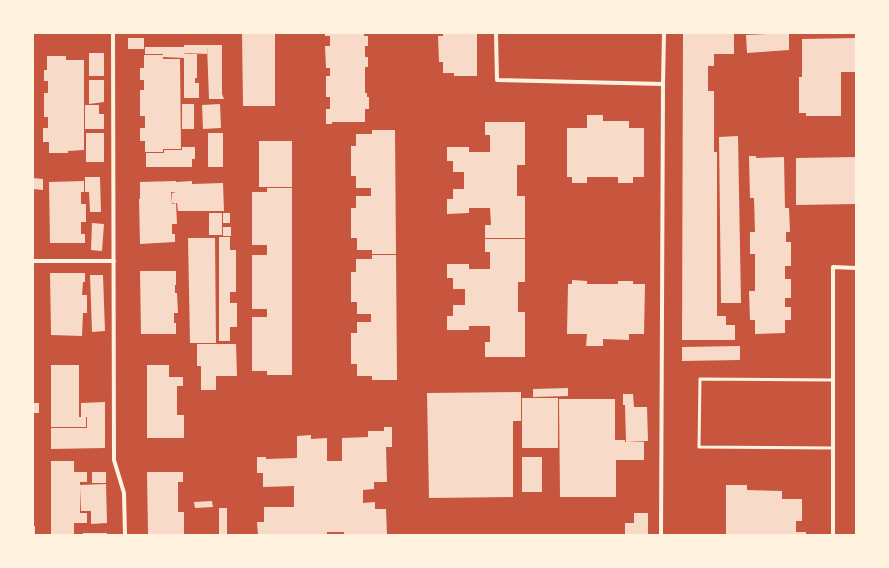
<!DOCTYPE html>
<html>
<head>
<meta charset="utf-8">
<style>
  body { margin:0 }
  #map { position:relative; width:889px; height:568px; overflow:hidden; background:#c8553d; font-family:"PT Sans",sans-serif }
  canvas { display:block }
  .frame { position:absolute; inset:0; border:34px solid #fff3e0; pointer-events:none }
</style>
</head>
<body>
<div id="map">
<canvas width="889" height="568"></canvas>
<div class="frame"></div>
</div>
<script>
const g = document.querySelector('canvas').getContext('2d');
g.lineJoin = 'round';
function fillPath(path, color) { g.fillStyle = color; g.fill(path, 'evenodd'); }
const toPath = rows => new Path2D(rows.map(r => 'M' + r).join(''));
function stroke(path, color, width, dash) { g.strokeStyle = color; g.lineWidth = width; g.lineCap = dash ? 'butt' : 'round'; g.setLineDash(dash || []); g.stroke(path); }
const building = toPath([
  [242,33,275,33,275,106,243,106],
  [325,33,364,33,364,36,368,36,368,46,365,46,365,57,368,57,368,67,365,67,365,93,367,93,367,97,369,97,369,109,365,109,365,122,332,122,332,124,326,124,326,109,330,109,330,97,326,97,326,76,330,76,330,68,326,68,325,46,330,46,330,36,325,36],
  [443,33,477,33,477,76,454,76,454,73,443,73,443,62,439,62,438,36,443,36],
  [683,33,734,33,734,54,714,54,714,66,708,66,708,91,714,91,714,152,717,152,717,316,726,316,726,325,735,325,735,340,682,340],
  [789,33,789,50,747,53,746,35],
  [128,38,144,38,144,49,128,49],
  [855,38,856,72,841,72,841,116,806,116,806,113,799,113,799,77,802,77,802,39],
  [184,45,207,45,207,54,184,53],
  [207,45,222,45,222,94,224,99,209,99],
  [145,47,184,47,184,58,163,57,163,54,145,54],
  [89,53,104,53,104,76,89,76],
  [184,54,197,54,197,78,195,78,195,83,199,83,199,98,184,98],
  [144,55,163,55,163,59,180,59,181,149,163,149,163,152,145,152,145,141,140,141,140,128,145,128,145,116,140,116,140,90,144,90,144,80,140,80,140,68,144,68],
  [47,56,66,56,66,60,84,60,84,150,68,151,68,153,49,153,49,142,43,142,43,128,48,128,48,117,44,117,44,93,48,93,48,81,44,81,44,70,47,70],
  [89,80,104,80,104,102,89,104],
  [182,104,194,104,194,129,182,129],
  [220,104,221,128,203,129,202,105],
  [85,105,99,105,99,114,104,114,104,129,85,129],
  [587,115,603,115,603,121,629,121,629,128,644,128,644,177,633,177,633,183,618,183,618,177,587,177,587,183,572,183,572,177,567,177,567,128,587,128],
  [485,122,525,122,525,165,517,165,517,196,525,196,525,238,485,238,485,225,491,225,490,208,469,208,469,213,447,214,447,199,453,199,453,189,464,189,464,172,453,172,453,161,447,161,447,147,469,147,469,152,490,152,490,135,485,135],
  [372,130,395,130,396,254,372,254,372,250,357,250,357,238,351,238,351,208,356,208,356,196,371,196,371,188,356,188,356,176,351,176,351,146,356,146,356,134,372,134],
  [86,133,104,133,104,162,86,162],
  [208,133,223,133,223,167,208,167],
  [738,136,741,303,721,303,719,137],
  [259,141,292,141,292,187,259,187],
  [182,147,195,147,195,159,192,159,192,167,146,167,146,153,164,153,164,150,182,150],
  [749,156,756,156,756,158,784,157,785,208,789,208,790,232,786,232,786,242,791,242,791,266,785,266,785,279,791,279,791,298,785,298,785,307,791,307,791,320,785,320,785,333,755,334,755,320,750,320,749,291,755,291,755,254,750,254,750,232,755,232,754,198,750,198],
  [856,157,856,204,796,205,796,158],
  [85,177,100,177,101,212,90,212,89,192,85,192],
  [33,178,43,179,43,190,33,189],
  [84,181,84,192,81,192,81,204,86,204,86,222,81,222,81,234,85,234,85,243,50,243,49,182],
  [176,181,176,191,176,182,192,181,192,184,223,183,224,211,178,211,177,203,172,203,172,193,176,192,171,192,172,204,176,203,177,224,172,224,172,234,175,234,175,242,140,244,139,199,140,199,140,182],
  [267,188,292,188,292,250,267,250,267,245,252,245,252,192,267,192],
  [209,213,222,213,222,235,209,235],
  [223,213,230,213,230,223,223,223],
  [92,223,104,224,102,251,91,250],
  [223,227,231,227,231,236,223,236],
  [219,237,230,237,230,250,236,250,236,292,230,292,230,303,237,303,237,327,230,327,230,341,219,341],
  [188,238,215,238,216,343,190,343],
  [485,239,525,239,525,282,518,282,518,312,525,312,525,357,485,357,485,342,490,342,490,326,469,326,469,330,447,330,447,316,453,316,453,305,465,305,465,289,453,289,453,278,447,278,447,264,469,264,469,269,490,269,490,252,485,252],
  [267,250,292,250,292,375,267,375,267,371,252,371,252,317,267,317,267,309,252,309,252,255,267,255],
  [372,255,396,255,397,380,372,380,372,376,357,376,357,364,351,364,351,333,357,333,357,322,371,322,371,314,357,314,357,302,351,302,351,272,356,272,356,259,372,259],
  [140,271,176,271,176,285,175,285,175,293,177,293,178,313,174,313,174,323,176,323,176,334,141,334],
  [50,273,85,273,85,282,83,282,82,295,87,295,87,313,83,313,82,336,51,335],
  [90,275,103,275,105,331,92,332],
  [572,280,587,281,587,284,618,284,618,281,633,281,633,284,645,284,644,334,629,334,629,340,603,339,603,346,586,346,587,334,567,334,568,284,572,284],
  [197,344,236,344,237,376,216,376,216,390,201,390,201,366,197,366],
  [740,346,740,360,682,361,682,347],
  [51,365,79,365,79,417,86,417,86,427,51,427],
  [147,365,169,365,169,377,183,377,183,386,177,386,177,415,184,415,184,438,147,438],
  [568,388,568,396,533,397,533,389],
  [521,392,521,421,513,421,513,497,429,498,427,393],
  [623,394,633,394,634,407,647,407,648,441,626,442,625,405,623,405],
  [522,398,558,398,558,448,522,448],
  [559,399,615,399,615,440,625,440,625,442,644,442,644,460,616,460,616,497,560,497],
  [105,402,105,448,51,449,51,428,87,428,87,417,81,417,81,403],
  [33,403,39,403,39,413,33,413],
  [384,427,392,427,392,447,386,447,387,482,374,482,374,489,363,490,363,503,375,502,375,509,386,509,387,535,344,535,344,532,327,532,327,535,258,535,257,522,264,522,264,507,294,507,294,486,263,487,263,473,257,473,257,457,266,457,266,459,297,458,297,436,311,435,311,439,327,438,327,461,342,461,342,438,368,437,368,431,384,431],
  [522,457,542,457,542,492,522,492],
  [51,461,74,461,74,472,87,472,87,482,80,482,80,485,106,484,107,523,91,524,91,511,81,511,80,487,80,513,87,513,87,523,74,523,74,534,51,534],
  [92,472,106,472,106,483,92,483],
  [147,472,183,472,183,482,178,482,178,512,184,512,184,534,148,534],
  [726,485,747,485,747,490,782,491,782,499,802,499,802,521,796,521,796,532,806,532,806,535,726,535],
  [212,501,213,507,195,508,194,502],
  [219,508,227,508,227,535,219,535],
  [634,513,648,513,648,535,625,535,625,523,634,523],
  [33,526,35,526,35,535,33,535],
  [83,533,107,533,107,535,83,535]
]);
const service = toPath([
  [833,380,700,379,699,447,833,448]
]);
const minor = toPath([
  [113,33,114,460,124,493,125,535],
  [496,33,497,80,663,84,661,535],
  [663,84,664,33],
  [33,261,114,261],
  [833,535,833,267,856,268]
]);
fillPath(building, '#f7dbc8');
stroke(service, '#fff3e0', 3);
stroke(minor, '#fff3e0', 4);
</script>
</body>
</html>
